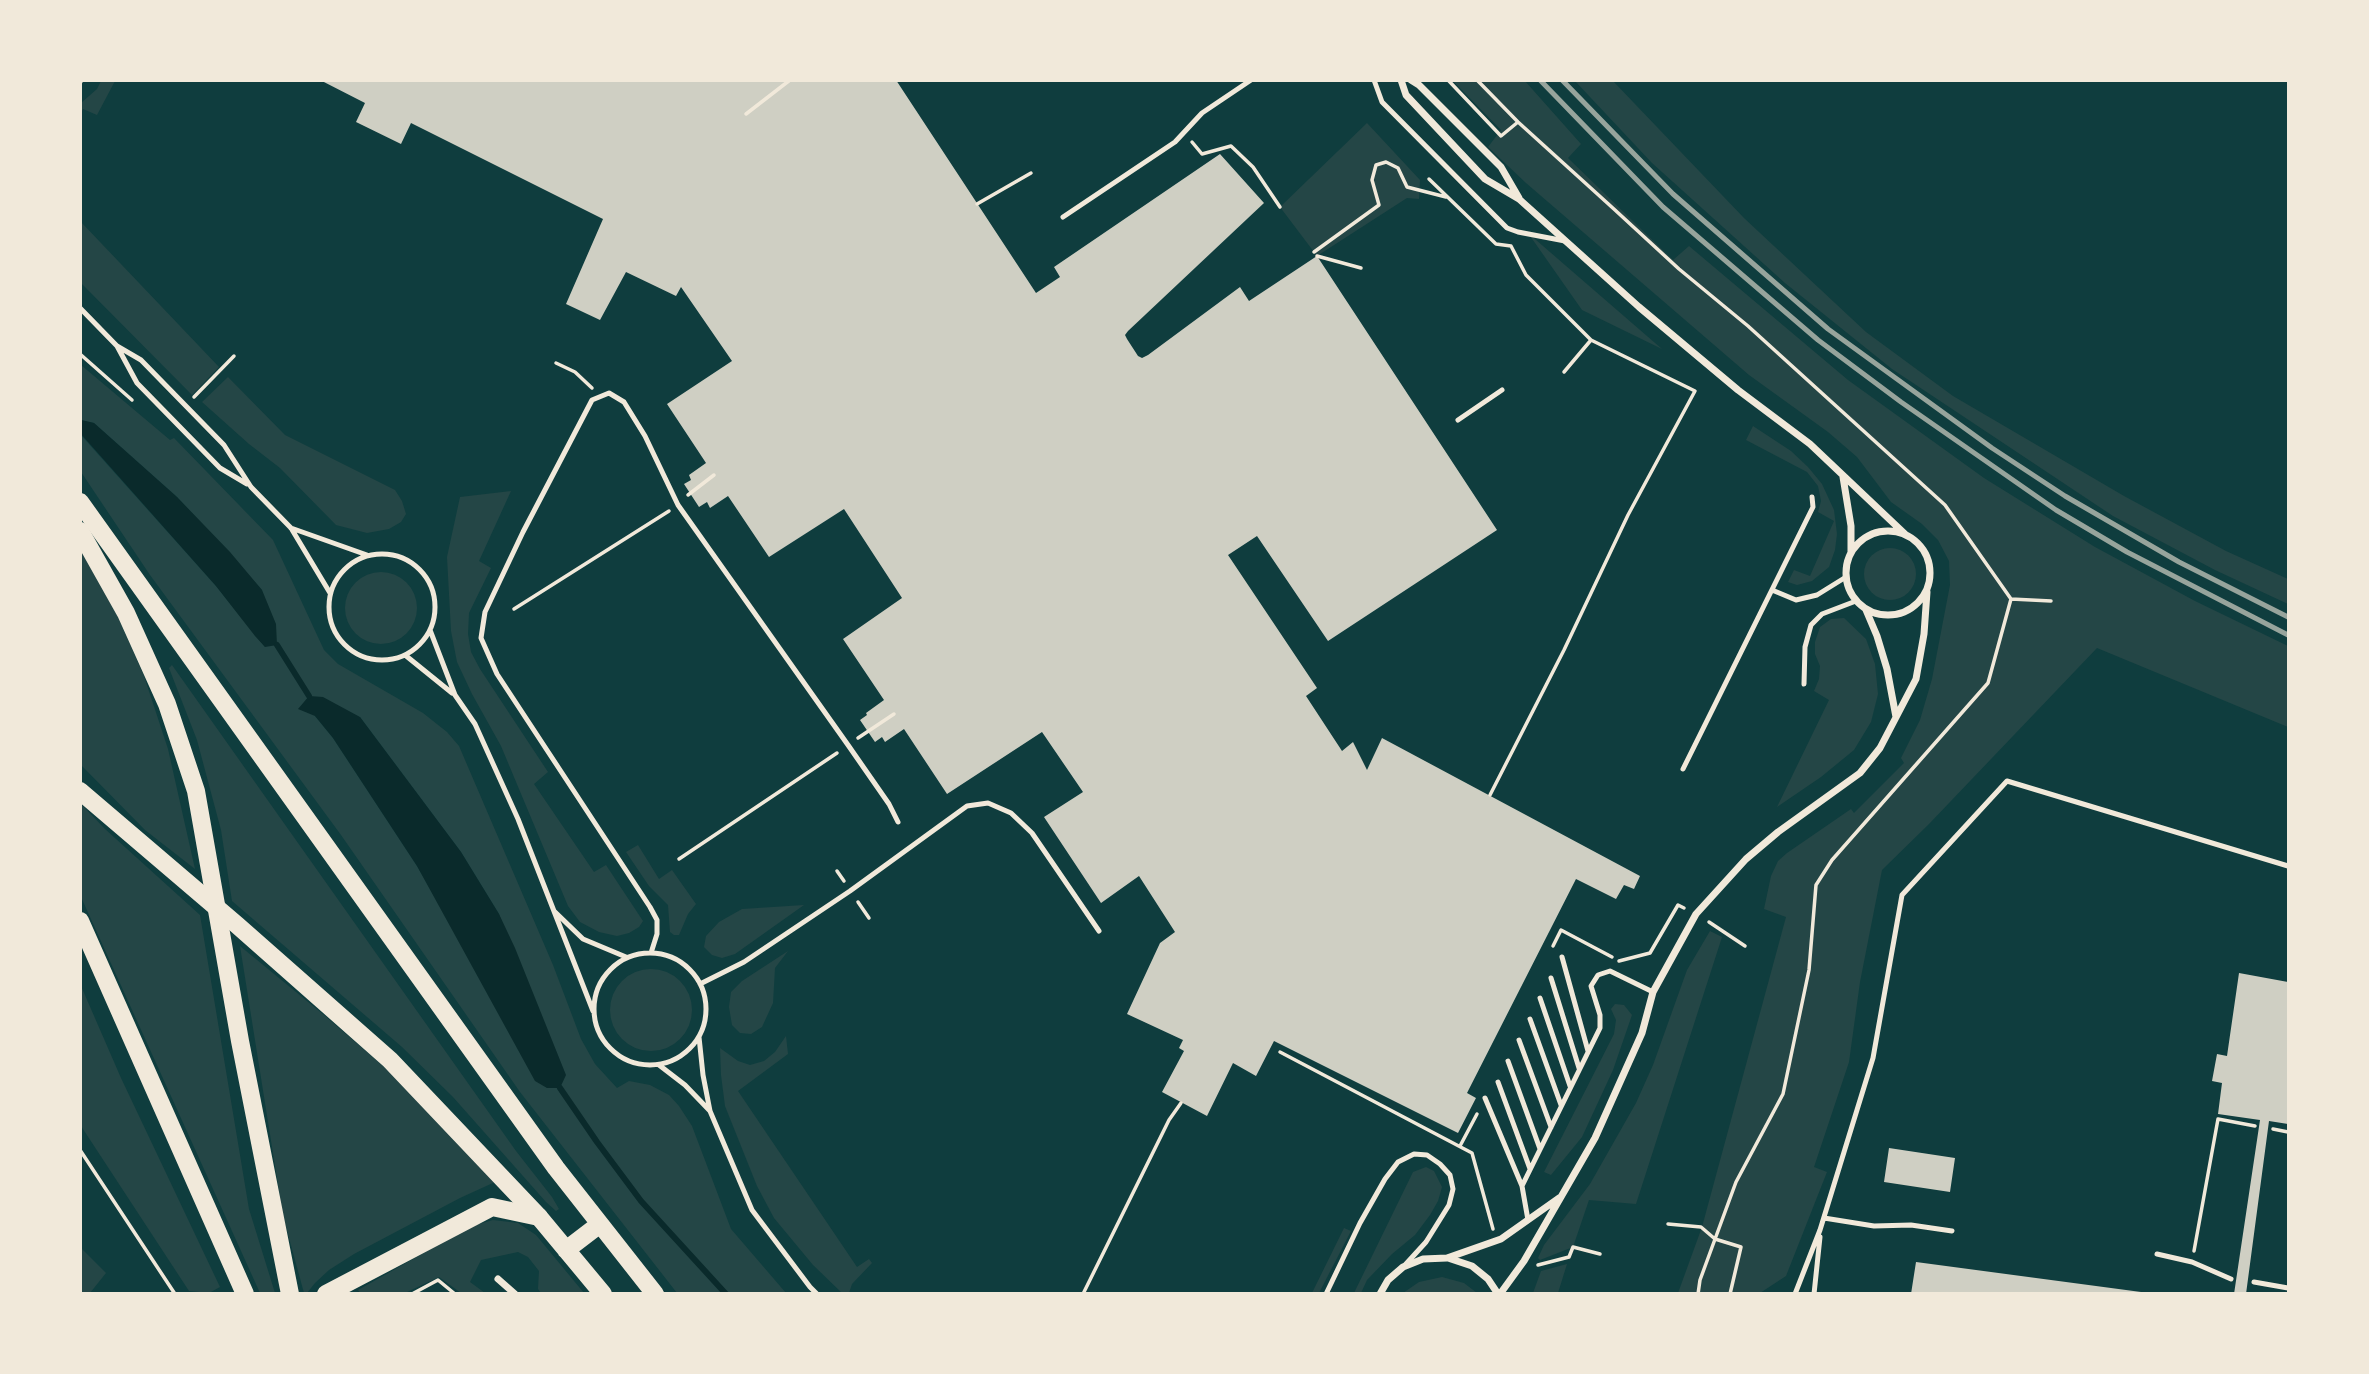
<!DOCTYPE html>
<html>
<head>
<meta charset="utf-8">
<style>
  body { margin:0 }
  #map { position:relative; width:2369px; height:1374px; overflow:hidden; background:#0f3d3e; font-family:"PT Sans",sans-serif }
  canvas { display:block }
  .frame { position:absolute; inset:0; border:82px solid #f1e9da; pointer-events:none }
</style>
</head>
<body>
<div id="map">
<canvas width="2369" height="1374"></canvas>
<div class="frame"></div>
</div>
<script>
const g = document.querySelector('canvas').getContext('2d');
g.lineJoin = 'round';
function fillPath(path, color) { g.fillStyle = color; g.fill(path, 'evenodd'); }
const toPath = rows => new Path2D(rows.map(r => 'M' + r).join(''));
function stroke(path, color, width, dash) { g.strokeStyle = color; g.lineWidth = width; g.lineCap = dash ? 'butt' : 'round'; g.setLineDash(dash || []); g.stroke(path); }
const green = toPath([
  [101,81,115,81,97,115,83,109,81,113,81,103,97,89],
  [1453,81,1525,81,1581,144,1568,158,1673,260,1689,246,1848,380,1984,478,2095,547,2195,601,2288,646,2288,727,2097,648,1929,824,1882,870,1860,982,1849,1062,1814,1167,1827,1172,1786,1276,1760,1293,1678,1293,1702,1227,1786,917,1764,909,1771,876,1778,861,1787,853,1851,809,1854,813,1904,763,1901,758,1920,720,1932,679,1950,585,1949,561,1938,540,1922,524,1891,502,1857,457,1828,432,1749,375,1526,183,1488,147,1501,130],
  [1575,81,1613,81,1744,218,1866,332,1953,396,2124,496,2226,551,2288,579,2288,604,2215,570,2113,516,1892,369,1785,283,1652,163],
  [1367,123,1420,180,1419,199,1407,198,1317,256,1280,207],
  [81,222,219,367,192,395,81,283],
  [1528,233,1662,349,1582,310],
  [81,365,170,440,174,438,273,540,324,650,338,664,423,713,447,732,459,746,553,965,581,1039,595,1064,617,1088,629,1081,650,1085,669,1095,679,1106,692,1126,731,1229,786,1293,677,1293,520,1092,341,835,150,575,81,472,80,434,216,586,265,647,262,590,177,497,94,423,81,420],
  [315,716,360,717,461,852,499,914,560,1087,547,1088,417,866,333,738],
  [228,377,285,435,395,490,402,501,406,514,401,522,389,529,367,533,336,525,280,468,249,444,202,402],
  [1753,426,1791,451,1808,467,1822,484,1834,510,1837,534,1835,550,1829,567,1812,581,1797,585,1788,582,1794,570,1810,576,1834,521,1818,512,1821,501,1818,486,1807,472,1746,440],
  [511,491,479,561,491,568,469,613,468,634,471,652,480,669,548,772,534,784,594,872,606,865,643,921,639,927,629,933,617,936,599,932,580,922,568,906,501,746,472,694,457,662,451,631,447,557,460,497],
  [80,545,117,615,144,676,168,749,195,869,145,830,81,765],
  '1864 574a26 26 0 1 1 52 0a26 26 0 1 1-52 0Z',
  '345 608a36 36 0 1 1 72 0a36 36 0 1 1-72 0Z',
  [1844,618,1866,639,1875,664,1878,694,1871,722,1854,750,1821,777,1777,807,1829,700,1814,691,1819,679,1820,666,1815,654,1815,642,1820,627,1831,619],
  [172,665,516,1151,552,1197,559,1209,556,1211,546,1202,453,1097,402,1047,232,901,221,830,197,740,169,668],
  [81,804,105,829,200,915,249,1209,275,1293,260,1293,81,897],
  [638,845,659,879,672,870,696,904,688,914,679,935,674,935,670,932,668,905,649,886,626,852],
  [804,905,735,954,722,958,712,955,704,947,706,936,719,922,742,909],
  [1710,931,1722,937,1636,1204,1589,1200,1573,1247,1540,1260,1538,1258,1544,1245,1590,1184,1636,1103,1653,1065,1687,970],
  [240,946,324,1015,390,1072,495,1182,460,1198,354,1254,329,1270,315,1283,307,1293,304,1293,283,1216],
  [788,951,775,968,773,1003,762,1027,751,1034,740,1033,732,1025,729,1007,731,992,742,981],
  '610 1010a41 41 0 1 1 82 0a41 41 0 1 1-82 0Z',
  [81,986,121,1078,220,1287,209,1293,189,1291,81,1126],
  [1615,1004,1624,1005,1632,1015,1613,1070,1582,1137,1551,1175,1544,1172,1614,1034,1616,1020,1611,1009],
  [786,1036,788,1054,738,1091,857,1267,869,1259,872,1263,852,1284,849,1293,842,1293,813,1265,774,1218,757,1186,725,1106,721,1075,720,1048,738,1061,750,1065,764,1061,775,1052],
  [1426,1167,1434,1171,1442,1187,1438,1201,1430,1215,1415,1235,1392,1254,1367,1280,1361,1293,1354,1293,1413,1172],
  [493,1220,518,1223,536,1235,584,1293,541,1293,538,1289,539,1271,528,1257,518,1252,481,1260,470,1282,485,1293,461,1293,439,1277,405,1293,360,1293,358,1290,461,1232,475,1225],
  [1344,1228,1351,1231,1319,1293,1312,1293],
  [81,1248,106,1273,90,1293,81,1293],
  [1567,1264,1558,1293,1533,1293,1541,1271],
  [1442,1277,1464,1283,1477,1293,1403,1293,1419,1282]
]);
const water = toPath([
  [81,420,94,423,177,497,230,552,262,590,276,624,277,645,265,647,255,636,216,586,81,434],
  [309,696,323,697,360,717,461,852,499,914,515,948,566,1075,560,1088,547,1088,535,1081,417,866,333,738,315,716,298,709]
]);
const stream = toPath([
  [277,645,309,696],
  [560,1088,597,1142,641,1201,726,1294]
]);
const building = toPath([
  [320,80,896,80,1036,293,1060,277,1054,267,1220,154,1264,203,1128,331,1125,335,1127,339,1138,356,1142,358,1148,355,1240,287,1249,301,1317,256,1497,530,1328,641,1257,536,1228,555,1317,688,1306,696,1342,751,1353,742,1367,770,1382,738,1640,876,1634,889,1624,885,1616,899,1576,879,1467,1093,1476,1098,1458,1133,1274,1041,1256,1076,1233,1063,1207,1116,1162,1092,1184,1051,1179,1048,1183,1040,1127,1014,1160,943,1175,932,1139,876,1101,903,1044,817,1083,792,1042,732,947,794,904,729,885,742,882,737,875,742,860,720,867,715,866,713,884,700,843,639,902,598,844,509,769,557,728,496,710,508,707,502,699,507,684,484,691,480,689,475,706,463,667,404,732,361,681,287,676,296,626,272,600,320,566,304,603,219,411,123,401,144,356,122,365,103],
  [2239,973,2288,982,2288,1124,2269,1121,2246,1294,2234,1294,2260,1120,2218,1114,2222,1083,2212,1081,2217,1054,2227,1056],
  [1889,1148,1955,1158,1950,1192,1884,1182],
  [1916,1262,2141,1292,2141,1294,1911,1294]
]);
const path = toPath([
  [1448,80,1501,136,1518,122],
  [1477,80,1518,122,1615,210,1679,269,1748,326,1945,505,2011,599],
  [746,114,790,80],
  [1192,142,1202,154,1231,146,1253,167,1280,207],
  [1429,179,1496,244,1511,246,1526,275,1591,340,1695,391,1628,515,1564,650,1490,795],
  [977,204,1031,173],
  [1314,252,1379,205,1372,180,1376,165,1386,162,1398,168,1407,187,1446,197],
  [1317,256,1361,268],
  [80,354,132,400],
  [556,363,575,372,592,388],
  [1564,372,1591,340],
  [194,397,234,356],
  [688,495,714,475],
  [514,609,669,511],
  [858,738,894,714],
  [679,859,837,753],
  [837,871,844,881],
  [858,902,869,918],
  [1709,922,1745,946],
  [1553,946,1561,930,1612,957],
  [1619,961,1650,953,1678,905,1684,908],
  [1280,1052,1472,1153,1493,1229],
  [2273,1129,2288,1132],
  [1460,1146,1477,1114],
  [80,1150,175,1294],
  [1668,1224,1701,1227,1715,1239,1741,1247,1730,1294],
  [2194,1251,2218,1119,2255,1126],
  [1538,1265,1569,1257,1573,1247,1600,1254],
  [412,1294,438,1280,455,1294],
  [1083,1294,1169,1120,1181,1103],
  [1698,1294,1700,1280,1736,1182,1783,1094,1809,970,1816,885,1832,860,1988,683,2011,599,2051,601]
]);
const service = toPath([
  [1374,80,1382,102,1507,228,1518,232,1565,241],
  [80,82,81,80],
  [1063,217,1175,142,1202,113,1251,80],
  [80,308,117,346,137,383,220,468,247,484],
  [117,346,141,360,224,445,251,487,291,528,330,593],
  [1458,420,1502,390],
  [291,528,367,555],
  '329 607a53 53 0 1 1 106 0a53 53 0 1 1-106 0Z',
  [1772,590,1796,600,1817,595,1846,577],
  [430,630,455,695,475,724,518,819,593,1011],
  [405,655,452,693],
  [1804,684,1805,647,1811,625,1822,614,1856,601],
  [1683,769,1813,507,1812,497],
  [554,911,583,939,626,957],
  '594 1009a56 56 0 1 1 112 0a56 56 0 1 1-112 0Z',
  [651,953,657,934,657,920,650,907,497,674,481,638,485,612,523,532,592,400,609,393,624,402,645,436,678,505,848,745,889,804,898,822],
  [1562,957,1588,1051],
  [1551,978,1579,1068],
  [700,984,744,962,850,891,967,806,988,803,1011,813,1032,833,1099,931],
  [1540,998,1570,1086],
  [1530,1019,1561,1105],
  [699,1037,703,1075,710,1111,752,1210,810,1287,817,1294],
  [1519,1040,1551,1127],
  [1508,1061,1540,1149],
  [659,1065,685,1085,710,1111],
  [1498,1082,1530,1169],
  [1485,1098,1522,1186],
  [1824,1218,1874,1226,1911,1225,1952,1231],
  [1528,1220,1522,1186,1600,1028,1600,1015,1591,986,1598,975,1610,971,1653,992],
  [2157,1254,2192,1262,2231,1279],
  [2254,1282,2288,1288],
  [1326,1294,1360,1223,1385,1179,1398,1162,1414,1154,1427,1155,1440,1164,1450,1175,1453,1189,1449,1205,1426,1242,1405,1265],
  [1795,1294,1820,1230,1873,1058,1902,895,2007,781,2288,866],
  [1814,1294,1820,1237]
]);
const minor = toPath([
  [1401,80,1406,95,1485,179,1519,199,1639,307,1738,390,1810,444,1906,535],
  [1411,80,1419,85,1501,167,1519,198],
  [1843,477,1851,526,1851,552],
  '1846 573a42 42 0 1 1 84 0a42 42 0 1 1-84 0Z',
  [1866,610,1877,636,1887,669,1896,717],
  [1448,1258,1472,1266,1488,1279,1498,1294],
  [498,1279,515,1294],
  [1380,1294,1388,1280,1403,1267,1423,1259,1447,1258,1501,1239,1559,1198],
  [1500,1294,1524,1261,1595,1138,1642,1033,1653,992,1696,914,1746,859,1778,832,1860,773,1880,748,1916,679,1924,634,1927,592]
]);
const primary = toPath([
  [80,531,126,613,167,704,196,791,240,1041,290,1294],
  [80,921,245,1294],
  [326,1294,492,1207,539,1217]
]);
const trunk = toPath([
  [80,502,556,1168,655,1294],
  [80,791,237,925,390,1060,539,1217,603,1294],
  [566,1250,600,1224]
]);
const rail = toPath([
  [1540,80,1663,207,1818,340,1901,402,2056,510,2127,552,2288,635],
  [1562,80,1673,194,1828,329,1992,448,2065,496,2179,562,2288,617]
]);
fillPath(green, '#244646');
fillPath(water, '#0a2a2b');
stroke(stream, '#0a2a2b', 6);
fillPath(building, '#cfcfc3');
stroke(path, '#f1e9da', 3.5);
stroke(service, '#f1e9da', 5);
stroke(minor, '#f1e9da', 7);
stroke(primary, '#f1e9da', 18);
stroke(trunk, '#f1e9da', 18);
stroke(rail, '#97a49c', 5);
</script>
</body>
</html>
